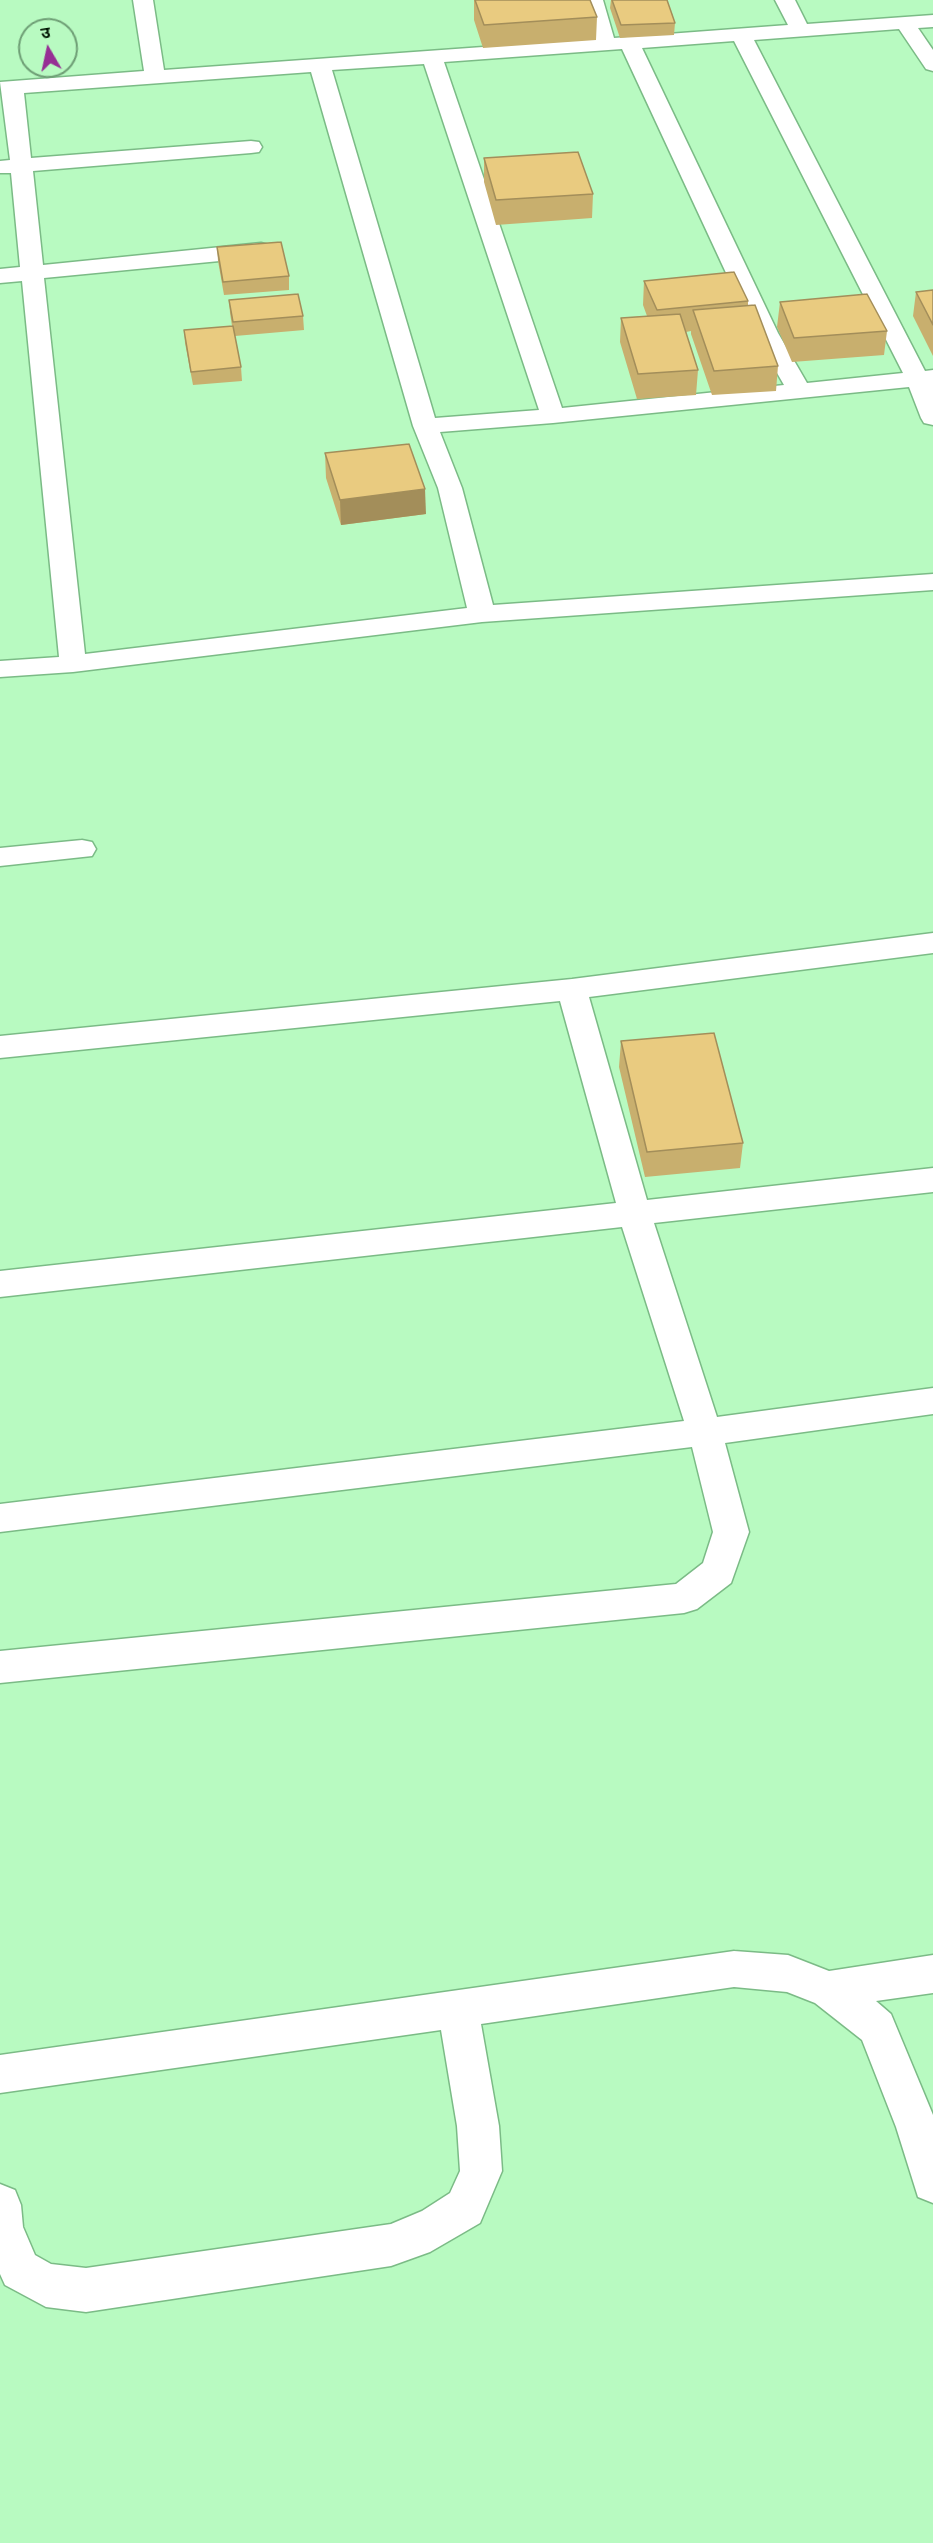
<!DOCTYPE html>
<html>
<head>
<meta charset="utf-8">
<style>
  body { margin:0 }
  #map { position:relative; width:933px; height:2543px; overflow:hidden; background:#b8fac1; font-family:Lora,"Noto Sans Devanagari",serif }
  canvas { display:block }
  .north { position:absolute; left:18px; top:18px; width:60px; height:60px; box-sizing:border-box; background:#b8fac1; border:2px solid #6e9e75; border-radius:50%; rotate:351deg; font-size:16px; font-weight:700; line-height:24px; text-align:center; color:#001503 }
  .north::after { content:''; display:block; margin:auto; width:21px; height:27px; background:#962f94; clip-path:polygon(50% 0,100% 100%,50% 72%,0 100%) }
</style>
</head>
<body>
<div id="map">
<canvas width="933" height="2543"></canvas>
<div class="north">उ</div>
</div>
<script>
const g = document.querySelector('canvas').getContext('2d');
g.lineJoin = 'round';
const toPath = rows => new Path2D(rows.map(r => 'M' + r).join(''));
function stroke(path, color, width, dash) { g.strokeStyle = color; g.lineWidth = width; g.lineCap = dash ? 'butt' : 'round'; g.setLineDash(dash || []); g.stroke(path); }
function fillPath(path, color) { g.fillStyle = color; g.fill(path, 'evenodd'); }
const service = toPath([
  [734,1951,788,1955,829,1971,933,1955,933,1993,876,2001,891,2014,933,2115,933,2203,918,2197,896,2127,862,2040,815,2003,787,1992,734,1987,481,2024,499,2126,502,2171,480,2223,430,2252,391,2266,86,2312,46,2307,5,2285,0,2274,0,2184,15,2190,21,2205,23,2227,35,2255,51,2264,86,2268,391,2224,422,2211,450,2193,460,2171,457,2126,441,2030,0,2093,0,2055,734,1951]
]);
const minor = toPath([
  [133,0,153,0,164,70,594,39,583,0,603,0,614,38,788,25,775,0,795,0,807,24,933,15,933,27,918,28,933,50,933,71,926,69,899,29,754,40,925,371,933,370,933,425,924,423,921,418,909,387,553,423,440,432,462,488,493,605,933,574,933,590,482,622,73,672,0,677,0,661,59,657,22,281,0,283,0,269,20,267,11,173,0,173,0,161,10,160,0,82,144,71,133,0],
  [734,41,903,373,807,383,778,333,642,48,734,41],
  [622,49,754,333,784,385,562,408,444,62,622,49],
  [424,64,539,410,435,418,332,70,424,64],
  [311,72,413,426,438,488,467,608,85,654,44,278,261,257,269,255,272,250,269,245,261,243,43,265,33,171,251,153,259,152,262,147,259,142,251,141,31,158,24,93,311,72],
  [82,840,92,842,96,849,92,856,0,866,0,848,82,840],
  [933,933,933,953,589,997,647,1200,933,1168,933,1192,654,1223,717,1417,933,1388,933,1414,725,1443,749,1532,731,1583,697,1609,684,1613,0,1683,0,1651,676,1584,703,1563,713,1532,692,1447,0,1532,0,1504,684,1421,622,1227,0,1297,0,1271,616,1203,560,1001,0,1058,0,1036,572,979,933,933]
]);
const wall = toPath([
  [474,0,590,0,597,17,596,40,483,48,474,20],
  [611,0,667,0,675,23,674,35,620,38,610,8],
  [484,158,593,194,592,218,496,225,484,182],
  [217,247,289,276,289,290,224,295,218,261],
  [644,281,748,301,748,306,778,366,776,391,712,395,691,334,691,331,686,332,698,370,696,395,637,399,620,342,621,318,647,316,643,305],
  [933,290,933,356,913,316,916,292],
  [229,300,303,316,304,330,235,336,241,367,242,381,193,385,185,343,184,330,232,326,230,313],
  [780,302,887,331,884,355,792,362,777,327],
  [325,453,426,514,341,525,326,478],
  [621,1041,743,1143,740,1168,645,1177,619,1067]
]);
const shadedWall = toPath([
  [425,489,426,514,341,525,340,500]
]);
const building = toPath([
  [475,0,590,0,597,17,484,25,475,0],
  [612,0,667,0,675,23,621,25,612,0],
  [578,152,593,194,496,200,484,158,578,152],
  [281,242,289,276,223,282,217,247,281,242],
  [734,272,748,301,657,310,644,281,734,272],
  [933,290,933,325,916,292,933,290],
  [298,294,303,316,233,322,229,300,298,294],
  [867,294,887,331,794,338,780,302,867,294],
  [755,305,778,366,714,371,693,310,755,305],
  [680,314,698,370,638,374,621,318,680,314],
  [233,326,241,367,191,372,184,330,233,326],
  [409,444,425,489,340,500,325,453,409,444],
  [714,1033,743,1143,647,1152,621,1041,714,1033]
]);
stroke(service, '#7bbb86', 3);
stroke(minor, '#7bbb86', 3);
fillPath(service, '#fff');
fillPath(minor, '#fff');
fillPath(wall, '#c8af6e');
fillPath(shadedWall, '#a38e5a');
fillPath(building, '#e9cb80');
stroke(building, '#a38e5a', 1.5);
</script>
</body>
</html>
